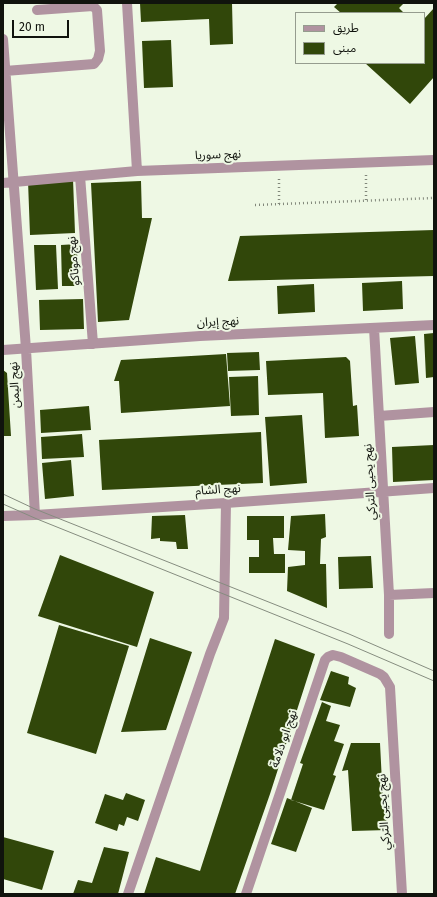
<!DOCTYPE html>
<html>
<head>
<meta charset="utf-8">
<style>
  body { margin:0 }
  #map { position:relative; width:437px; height:897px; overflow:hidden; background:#eef8e4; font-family:"Fira Sans","Noto Sans Arabic",sans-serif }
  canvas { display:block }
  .frame { position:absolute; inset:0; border:4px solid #10130d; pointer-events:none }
  .legend { position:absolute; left:295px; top:12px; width:130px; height:52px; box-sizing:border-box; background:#eef8e4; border:1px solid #959c8e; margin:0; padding:5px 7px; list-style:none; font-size:12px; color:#10130d }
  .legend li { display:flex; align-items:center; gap:8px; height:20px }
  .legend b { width:20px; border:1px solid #959c8e }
  .scale { position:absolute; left:12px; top:20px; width:57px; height:18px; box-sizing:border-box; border:2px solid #10130d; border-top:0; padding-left:5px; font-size:12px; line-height:14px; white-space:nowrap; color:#10130d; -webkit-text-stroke:3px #eef8e4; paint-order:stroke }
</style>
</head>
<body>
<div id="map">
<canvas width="437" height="897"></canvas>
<div class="frame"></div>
<ul class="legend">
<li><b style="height:5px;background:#b093a0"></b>طريق</li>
<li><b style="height:11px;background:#31470a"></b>مبنى</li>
</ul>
<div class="scale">20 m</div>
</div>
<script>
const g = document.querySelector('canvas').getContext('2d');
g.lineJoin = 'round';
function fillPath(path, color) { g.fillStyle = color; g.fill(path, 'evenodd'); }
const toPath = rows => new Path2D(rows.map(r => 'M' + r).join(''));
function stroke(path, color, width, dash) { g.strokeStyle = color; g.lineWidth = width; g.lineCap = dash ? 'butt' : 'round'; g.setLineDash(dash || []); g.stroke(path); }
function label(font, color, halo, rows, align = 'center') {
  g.font = font + ' "Fira Sans","Noto Sans Arabic",sans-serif'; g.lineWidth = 4; g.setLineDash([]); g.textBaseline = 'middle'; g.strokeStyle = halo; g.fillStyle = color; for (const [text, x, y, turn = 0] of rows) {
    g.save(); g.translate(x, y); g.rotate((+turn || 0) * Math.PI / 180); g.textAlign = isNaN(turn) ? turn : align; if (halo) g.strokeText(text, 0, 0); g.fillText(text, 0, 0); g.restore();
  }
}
const building = toPath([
  [140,3,232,3,233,44,210,45,209,19,141,22],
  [338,3,404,3,399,8,404,13,341,13,334,7],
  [434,8,434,77,410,104,365,63,424,63,424,19],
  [171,40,173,87,144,88,142,41],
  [73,179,75,233,30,235,28,181],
  [141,181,142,218,152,218,129,320,98,322,91,183],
  [434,230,434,276,228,281,240,236],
  [77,244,78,286,62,286,61,245],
  [34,245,56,245,58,289,36,290],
  [402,281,403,309,363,311,362,283],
  [314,284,315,312,278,314,277,286],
  [83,299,84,329,40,330,39,300],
  [434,333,434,377,426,378,424,334],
  [415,336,419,383,395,385,390,338],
  [259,352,260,370,228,371,227,353],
  [226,354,230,406,121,413,119,381,114,381,121,360],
  [346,357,350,361,353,406,357,405,359,436,325,438,323,393,268,395,266,361],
  [3,370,7,373,11,436,3,436],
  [258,376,259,415,231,416,229,377],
  [89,406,91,430,41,433,40,410],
  [302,415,307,483,270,486,265,417],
  [261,432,263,483,102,490,99,440],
  [82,434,84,457,42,459,41,437],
  [434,445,434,480,393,482,392,447],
  [71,460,74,496,45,499,42,463],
  [325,514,326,537,321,539,320,564,326,564,327,608,287,591,288,567,305,565,305,551,288,550,291,516],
  [185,515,188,549,177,549,176,542,160,541,160,538,151,539,152,516],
  [247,516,284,516,284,538,273,538,274,554,285,554,285,573,249,573,249,557,259,557,259,540,247,540],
  [60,555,154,592,137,647,38,616],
  [371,556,373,588,339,589,338,557],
  [59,625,129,646,96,754,27,733],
  [150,638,192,652,166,730,121,732],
  [275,639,315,654,270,794,235,894,144,894,156,857,200,871],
  [331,671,349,677,348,684,356,688,350,707,320,700],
  [322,702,331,706,326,721,340,725,334,741,344,744,333,775,336,776,324,810,291,800,303,764,300,763],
  [351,743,380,743,383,802,388,830,352,831,348,770,342,771],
  [126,793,145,800,138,821,127,817,124,826,119,824,117,831,95,823,105,794,123,800],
  [287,798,312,808,296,852,271,844],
  [3,837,54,851,42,890,3,879],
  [104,847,129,852,118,894,73,894,78,880,92,883]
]);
const path = toPath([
  [366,175,366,201],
  [279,179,279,204],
  [255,205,434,198]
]);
const minor = toPath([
  [127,3,137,171],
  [3,39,26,349,35,515],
  [5,71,94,64,98,59,100,51,97,10,93,6,37,10],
  [80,176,93,344],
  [3,183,137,171,434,160],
  [374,328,389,595,389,634],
  [3,350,200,336,434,325],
  [379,416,434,412],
  [3,516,35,515,226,503,434,488],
  [389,595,434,593],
  [128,894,210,654,224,618,226,503],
  [246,894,325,660,328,657,333,655,341,657,380,674,384,677,390,687,402,894]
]);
const tram = toPath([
  [3,494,35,509,349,634,434,671],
  [3,504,37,519,348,644,434,681]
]);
const streetNames = [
  ["نهج سوريا",218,155,-2],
  ["نهج موناكو",74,261,-95],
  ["نهج إيران",218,322,-3],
  ["نهج اليمن",15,385,-93],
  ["نهج يحيى التركي",370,482,-93],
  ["نهج الشام",218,490,-4],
  ["نهج ابو دلامة",284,739,-71],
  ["نهج يحيى التركي",384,812,-93]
];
fillPath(building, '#31470a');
stroke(path, '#81877a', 2.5, [1, 3]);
stroke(minor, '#b093a0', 10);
stroke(tram, '#858c7f', 1);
label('12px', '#10130d', '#eef8e4', streetNames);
</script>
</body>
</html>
